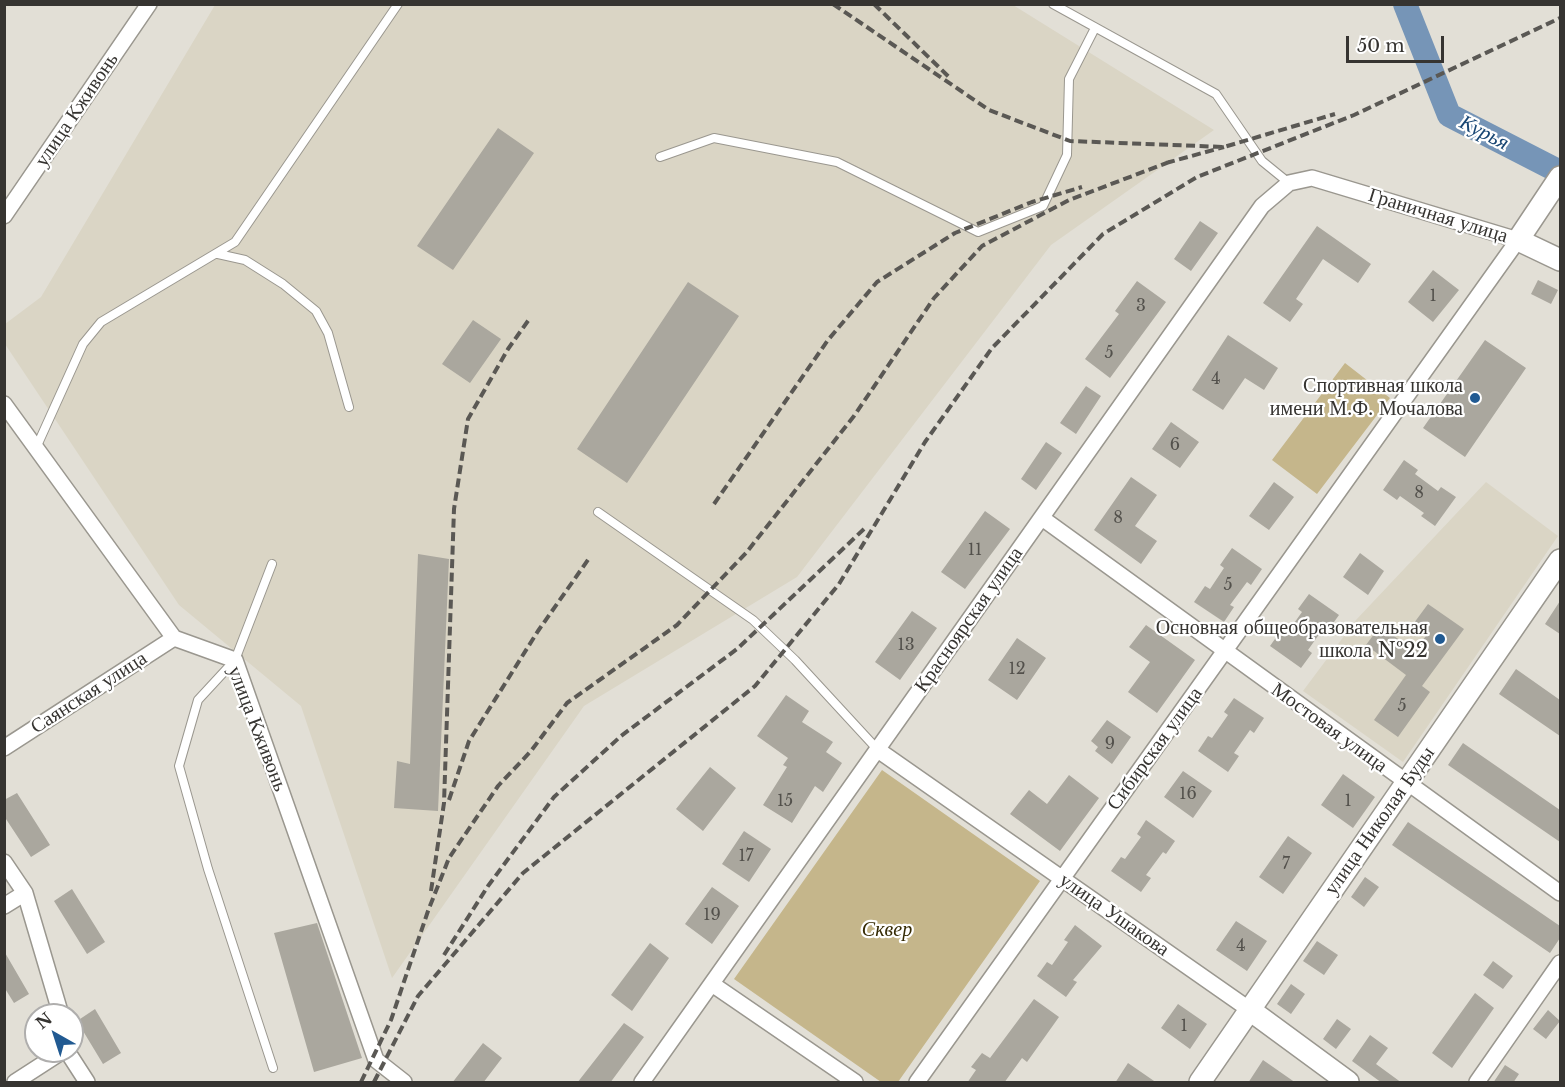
<!DOCTYPE html>
<html>
<head>
<meta charset="utf-8">
<style>
  body { margin:0 }
  #map { position:relative; width:1565px; height:1087px; overflow:hidden; background:#e2dfd6; font-family:"Libre Baskerville",serif }
  canvas { display:block }
  .frame { position:absolute; inset:0; border:6px solid #363431; pointer-events:none }
  .north { position:absolute; left:24px; top:1003px; width:60px; height:60px; box-sizing:border-box; background:#fff; border:2px solid #afaead; border-radius:50%; rotate:321deg; font-size:16px; font-weight:700; line-height:24px; text-align:center; color:#363431 }
  .north::after { content:''; display:block; margin:auto; width:21px; height:27px; background:#215a92; clip-path:polygon(50% 0,100% 100%,50% 72%,0 100%) }
  .scale { position:absolute; left:1346px; top:36px; width:98px; height:27px; box-sizing:border-box; border:3px solid #363431; border-top:0; padding-left:8px; font-size:18px; line-height:21px; white-space:nowrap; color:#363431; -webkit-text-stroke:4px #fff; paint-order:stroke }
</style>
</head>
<body>
<div id="map">
<canvas width="1565" height="1087"></canvas>
<div class="frame"></div>
<div class="north">N</div>
<div class="scale">50 m</div>
</div>
<script>
const g = document.querySelector('canvas').getContext('2d');
g.lineJoin = 'round';
function fillPath(path, color) { g.fillStyle = color; g.fill(path, 'evenodd'); }
const toPath = rows => new Path2D(rows.map(r => 'M' + r).join(''));
function stroke(path, color, width, dash) { g.strokeStyle = color; g.lineWidth = width; g.lineCap = dash ? 'butt' : 'round'; g.setLineDash(dash || []); g.stroke(path); }
function label(font, color, halo, rows, align = 'center') {
  g.font = font + ' "Libre Baskerville",serif'; g.lineWidth = 4.5; g.setLineDash([]); g.textBaseline = 'middle'; g.strokeStyle = halo; g.fillStyle = color; for (const [text, x, y, turn = 0] of rows) {
    g.save(); g.translate(x, y); g.rotate((+turn || 0) * Math.PI / 180); g.textAlign = isNaN(turn) ? turn : align; if (halo) g.strokeText(text, 0, 0); g.fillText(text, 0, 0); g.restore();
  }
}
const built = toPath([
  [215,5,1013,5,1214,130,1051,245,797,577,584,706,392,978,301,706,179,605,5,344,5,324,41,297],
  [1486,482,1558,536,1403,762,1303,691,1356,620]
]);
const green = toPath([
  [1345,363,1390,398,1317,494,1272,460],
  [882,770,1040,881,898,1082,881,1082,734,979]
]);
const river = toPath([
  [1405,4,1449,115,1560,172]
]);
const building = toPath([
  [498,128,534,153,453,270,417,246],
  [1200,221,1218,233,1191,271,1174,259],
  [1317,226,1371,264,1358,283,1323,259,1296,299,1303,304,1290,322,1263,303],
  [1433,270,1459,290,1433,322,1408,302],
  [1538,280,1558,290,1551,304,1531,294],
  [1137,281,1166,302,1110,378,1085,359,1119,314,1115,311],
  [688,282,739,316,627,483,577,449],
  [473,320,501,339,470,383,442,364],
  [1228,335,1278,368,1264,390,1245,378,1223,410,1192,390],
  [1485,340,1526,368,1465,457,1423,428],
  [1086,386,1101,396,1076,434,1060,423],
  [1171,422,1199,442,1180,468,1152,449],
  [1046,442,1062,453,1036,490,1021,479],
  [1404,460,1418,470,1415,474,1438,491,1441,487,1456,497,1435,526,1421,516,1424,513,1400,496,1397,500,1383,490],
  [1131,477,1157,495,1135,526,1157,541,1141,564,1094,530],
  [1274,482,1294,497,1269,530,1249,516],
  [985,511,1010,529,965,589,941,572],
  [1232,548,1262,569,1251,585,1247,582,1230,605,1234,607,1224,622,1194,602,1205,586,1210,589,1224,568,1220,565],
  [1360,553,1384,571,1368,595,1343,577],
  [418,554,449,559,438,811,394,808,397,761,410,764],
  [1309,594,1339,615,1329,629,1325,626,1308,650,1312,653,1301,668,1270,646,1282,629,1287,633,1302,612,1298,609],
  [1560,601,1560,634,1545,624],
  [1428,604,1464,629,1422,686,1430,692,1398,737,1374,720,1406,675,1366,645,1380,626,1415,651,1428,633,1414,623],
  [912,611,937,628,900,680,875,662],
  [1146,625,1195,660,1157,713,1128,692,1150,662,1129,647],
  [1017,638,1046,658,1017,700,988,680],
  [1516,669,1560,700,1560,736,1499,694],
  [786,695,809,711,802,722,833,742,826,752,842,763,823,792,815,786,792,823,763,805,787,767,783,765,788,758,757,736],
  [1234,698,1264,718,1254,733,1250,730,1234,753,1239,756,1228,772,1198,751,1208,736,1212,738,1228,715,1224,712],
  [1107,720,1131,737,1112,764,1095,751,1098,747,1091,741],
  [1463,743,1560,810,1560,842,1448,765],
  [710,767,736,788,703,831,676,809],
  [1183,771,1212,791,1193,818,1164,797],
  [1343,774,1375,797,1353,828,1321,805],
  [1069,775,1099,798,1060,851,1010,814,1029,790,1047,804],
  [17,793,50,845,31,857,4,816,4,800],
  [1146,820,1175,841,1166,854,1163,852,1146,875,1151,878,1141,892,1111,871,1121,857,1125,859,1141,837,1137,834],
  [1408,822,1560,926,1560,938,1550,953,1392,845],
  [744,831,771,849,749,882,722,864],
  [1288,836,1312,853,1283,894,1259,877],
  [1365,877,1379,887,1364,907,1351,897],
  [712,887,739,906,712,944,685,924],
  [72,889,105,942,87,954,54,901],
  [1236,921,1267,941,1247,971,1216,950],
  [317,923,362,1058,314,1072,274,933],
  [1075,925,1102,946,1073,980,1077,982,1066,997,1037,976,1047,962,1052,965,1068,942,1064,940],
  [1317,941,1338,955,1324,975,1303,961],
  [650,943,669,958,632,1011,611,995],
  [4,951,29,994,14,1003,4,987],
  [1493,961,1513,976,1503,989,1483,975],
  [1291,984,1305,994,1291,1014,1277,1004],
  [1475,993,1494,1008,1452,1068,1432,1053],
  [1034,999,1059,1017,1027,1062,1022,1058,1004,1083,967,1083,976,1070,971,1067,982,1053,990,1058],
  [1178,1004,1207,1024,1190,1049,1161,1028],
  [95,1009,121,1053,103,1064,77,1021],
  [1548,1010,1560,1021,1546,1039,1533,1029],
  [1337,1019,1351,1029,1336,1049,1323,1039],
  [624,1023,644,1037,610,1083,577,1083],
  [1370,1035,1388,1048,1376,1064,1402,1083,1382,1083,1352,1061],
  [483,1043,502,1058,483,1083,452,1083],
  [1263,1060,1296,1083,1248,1083],
  [1128,1063,1157,1083,1115,1083],
  [1505,1065,1519,1074,1513,1083,1493,1083]
]);
const lane = toPath([
  [1053,4,1216,94,1262,161,1289,183],
  [660,157,714,138,837,162,978,232,1043,206,1067,155,1069,79,1095,28],
  [218,254,245,260,283,284,316,311,328,333,349,407],
  [36,448,83,344,101,322,235,242,398,4],
  [598,512,753,620,795,660,878,750],
  [272,564,235,660,198,700,179,766,208,869,273,1068]
]);
const street = toPath([
  [4,216,149,4],
  [4,404,174,638,235,660,376,1060,404,1082],
  [1042,518,1560,893],
  [4,748,174,638],
  [878,750,1250,1010],
  [4,862,25,893,61,1015],
  [4,906,25,893],
  [712,984,855,1082],
  [67,1051,87,1082],
  [15,1082,63,1051],
  [642,1082,1262,206,1289,183,1312,178,1518,240,917,1082],
  [1477,1082,1560,963]
]);
const secondary = toPath([
  [1560,177,1518,240,1560,260],
  [1250,1010,1348,1082],
  [1200,1082,1560,560]
]);
const rail = toPath([
  [833,4,989,110,1070,141,1224,147,1335,114],
  [874,4,950,78],
  [1166,163,1224,147],
  [714,504,828,340,877,282,955,233,1032,202,1082,187],
  [449,800,469,741,538,631,590,557],
  [431,891,444,803,454,509,468,419,508,349,530,318],
  [444,955,488,886,554,797,621,736,737,649,864,529],
  [361,1082,391,1020,428,911,449,858,498,786,531,751,567,703,677,625,746,553,854,416,934,298,982,246,1069,200,1172,161],
  [374,1082,418,996,523,873,755,686,839,584,925,442,992,348,1103,234,1197,177,1354,115,1560,18]
]);
const markers = [
  [1475,398,6,"#215a92"],
  [1440,639,6,"#215a92"]
];
const numberNames = [
  ["1",1433,296],
  ["3",1141,306],
  ["5",1109,353],
  ["4",1216,379],
  ["6",1175,445],
  ["8",1419,493],
  ["8",1118,518],
  ["11",975,550],
  ["5",1228,585],
  ["13",906,645],
  ["12",1017,669],
  ["5",1402,706],
  ["9",1110,744],
  ["16",1188,794],
  ["15",785,801],
  ["1",1348,801],
  ["17",746,856],
  ["7",1286,864],
  ["19",712,915],
  ["4",1241,946],
  ["1",1184,1026]
];
const streetNames = [
  ["улица Кживонь",77,110,-56],
  ["Граничная улица",1438,216,17],
  ["Красноярская улица",969,620,-55],
  ["Саянская улица",89,693,-33],
  ["Мостовая улица",1329,728,36],
  ["улица Кживонь",257,729,69],
  ["Сибирская улица",1155,749,-54],
  ["улица Николая Буды",1380,821,-55],
  ["улица Ушакова",1114,915,35]
];
const poiNames = [
  ["Спортивная школа",1463,386],
  ["имени М.Ф. Мочалова",1463,409],
  ["Основная общеобразовательная",1428,628],
  ["школа №22",1428,651]
];
const parkNames = [
  ["Сквер",887,930]
];
const waterNames = [
  ["Курья",1484,133,27]
];
fillPath(built, '#dad5c5');
fillPath(green, '#c5b68b');
stroke(river, '#7695b7', 24);
fillPath(building, '#aaa79e');
stroke(lane, '#9a978f', 10);
stroke(street, '#9a978f', 18);
stroke(secondary, '#9a978f', 24);
stroke(lane, '#fff', 8);
stroke(street, '#fff', 15);
stroke(secondary, '#fff', 21);
stroke(rail, '#5a5854', 4, [9, 4.5]);
for (const [x, y, r, color] of markers) { const dot = new Path2D(); dot.arc(x, y, r, 0, 2 * Math.PI); g.fillStyle = color; g.fill(dot); stroke(dot, '#fff', 2); }
label('16px', '#53514c', null, numberNames);
label('20px', '#363431', '#fff', streetNames);
label('20px', '#363431', '#fff', poiNames, 'right');
label('italic 20px', '#352a04', '#fff', parkNames);
label('italic 21px', '#194774', '#fff', waterNames);
</script>
</body>
</html>
